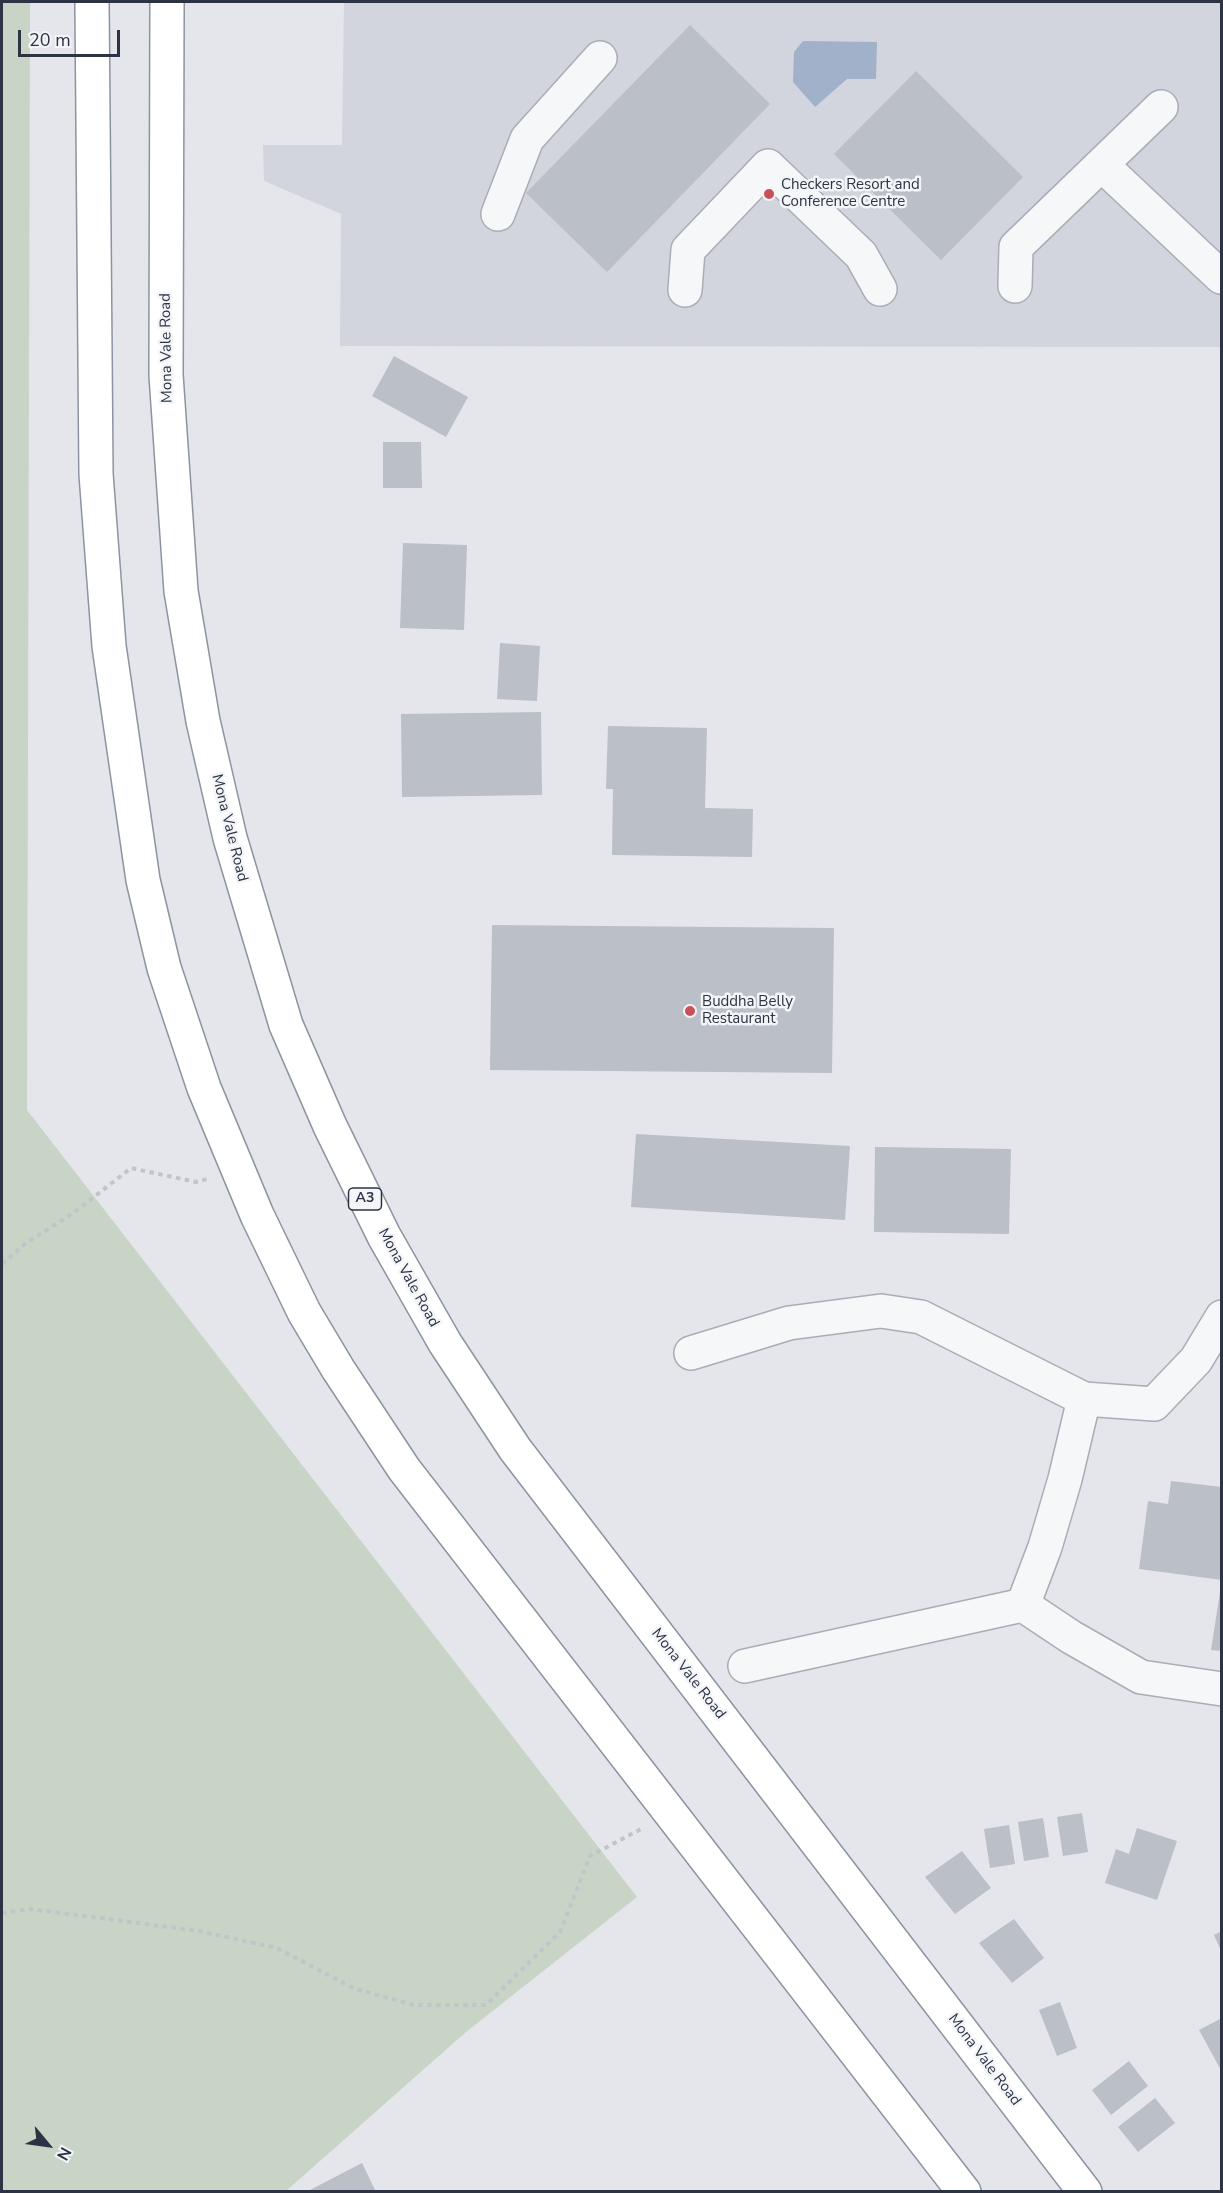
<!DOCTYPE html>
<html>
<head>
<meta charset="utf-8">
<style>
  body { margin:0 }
  #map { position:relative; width:1223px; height:2193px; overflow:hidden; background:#e4e6eb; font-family:"Nunito Sans",sans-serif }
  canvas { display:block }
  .frame { position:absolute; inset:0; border:3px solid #2c3343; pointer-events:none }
  .north { position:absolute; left:18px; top:2115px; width:60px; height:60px; -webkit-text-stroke:4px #f3f5f8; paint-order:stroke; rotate:119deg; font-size:16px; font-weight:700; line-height:24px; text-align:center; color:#2c3343 }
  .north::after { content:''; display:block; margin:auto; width:21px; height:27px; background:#2c3343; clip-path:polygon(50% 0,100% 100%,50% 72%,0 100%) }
  .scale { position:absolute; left:18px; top:30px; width:102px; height:27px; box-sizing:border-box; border:3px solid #2c3343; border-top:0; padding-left:8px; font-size:18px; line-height:21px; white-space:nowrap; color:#2c3343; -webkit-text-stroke:4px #f3f5f8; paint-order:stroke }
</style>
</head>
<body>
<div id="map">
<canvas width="1223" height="2193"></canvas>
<div class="frame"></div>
<div class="north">N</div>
<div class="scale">20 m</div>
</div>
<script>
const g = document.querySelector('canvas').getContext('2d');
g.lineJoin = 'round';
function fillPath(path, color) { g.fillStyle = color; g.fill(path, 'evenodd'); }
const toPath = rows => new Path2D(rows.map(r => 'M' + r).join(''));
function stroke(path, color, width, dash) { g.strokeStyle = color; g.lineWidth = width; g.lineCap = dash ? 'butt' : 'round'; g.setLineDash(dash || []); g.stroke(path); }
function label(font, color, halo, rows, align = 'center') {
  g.font = font + ' "Nunito Sans",sans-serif'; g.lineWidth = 5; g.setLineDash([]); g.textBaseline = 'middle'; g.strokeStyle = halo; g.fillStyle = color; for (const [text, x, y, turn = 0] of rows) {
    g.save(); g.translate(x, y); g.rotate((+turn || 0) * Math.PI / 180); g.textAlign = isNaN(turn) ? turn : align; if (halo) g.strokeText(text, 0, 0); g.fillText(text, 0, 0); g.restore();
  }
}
const built = toPath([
  [344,2,1221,2,1221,347,340,346,341,214,264,181,263,145,342,145]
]);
const green = toPath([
  [2,2,30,2,27,1110,637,1897,466,2032,286,2191,2,2191]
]);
const water = toPath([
  [803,41,877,42,876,79,847,79,815,107,793,82,794,52]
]);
const building = toPath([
  [690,25,770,104,607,272,526,193],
  [916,71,1023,177,941,260,834,154],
  [394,356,468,397,446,437,372,396],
  [383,442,421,442,422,488,383,488],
  [403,543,467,545,464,630,400,628],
  [500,643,540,646,537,701,497,699],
  [541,712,542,795,402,797,401,714],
  [608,726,707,728,705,808,753,809,752,857,612,855,613,789,606,789],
  [492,925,834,928,832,1073,490,1070],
  [636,1134,850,1146,845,1220,631,1207],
  [875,1147,1011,1149,1009,1234,874,1232],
  [1171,1481,1222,1487,1222,1580,1139,1569,1148,1501,1168,1504],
  [1220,1592,1222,1592,1222,1651,1211,1650],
  [1082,1813,1088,1852,1063,1856,1057,1817],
  [1043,1818,1049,1857,1024,1861,1018,1822],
  [1009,1825,1015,1864,990,1868,984,1829],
  [1137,1828,1177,1841,1157,1900,1105,1883,1116,1849,1129,1854],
  [962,1851,991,1888,955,1914,925,1877],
  [1014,1919,1044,1958,1012,1983,979,1943],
  [1222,1931,1222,1953,1214,1935],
  [1060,2002,1077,2048,1057,2056,1039,2010],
  [1222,2018,1222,2072,1199,2030],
  [1129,2061,1148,2086,1111,2115,1092,2090],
  [1155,2098,1175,2123,1138,2152,1118,2127],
  [362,2163,376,2192,306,2192]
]);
const path = toPath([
  [2,1264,26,1243,72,1214,131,1168,196,1182,207,1179],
  [2,1913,31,1909,199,1931,277,1948,353,1988,413,2005,486,2005,560,1932,590,1856,641,1829]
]);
const minor = toPath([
  [1102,165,1221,277],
  [498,214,527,139,600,58],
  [1015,286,1016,247,1161,107],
  [685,290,688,250,768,166,861,255,880,289],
  [691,1353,789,1323,881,1311,921,1317,1084,1399,1154,1404,1196,1360,1222,1317],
  [1023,1605,1045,1547,1065,1479,1084,1399],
  [745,1666,1023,1605,1071,1637,1141,1677,1222,1689]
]);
const highway = toPath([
  [92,2,96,474,109,646,143,880,164,968,204,1088,257,1215,304,1312,338,1369,404,1469,964,2192],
  [167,2,166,375,181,591,203,721,230,838,286,1025,330,1126,384,1236,445,1343,515,1449,1085,2192]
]);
const markers = [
  [769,194,6,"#c9505a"],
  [690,1011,6,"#c9505a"]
];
const shields = [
  [365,1199,33]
];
const shieldNames = [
  ["A3",365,1199]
];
const poiNames = [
  ["Checkers Resort and",781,185],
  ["Conference Centre",781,202],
  ["Buddha Belly",702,1002],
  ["Restaurant",702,1019]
];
const streetNames = [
  ["Mona Vale Road",167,348,-91],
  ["Mona Vale Road",229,828,76],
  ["Mona Vale Road",408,1278,61],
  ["Mona Vale Road",688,1674,52],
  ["Mona Vale Road",984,2060,53]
];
fillPath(built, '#d2d5dd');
fillPath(green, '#c8d4c5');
fillPath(water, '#a1b1c9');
fillPath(building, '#bbbfc8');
stroke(minor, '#a9adb5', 36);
stroke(highway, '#8c93a1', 36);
stroke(path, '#c1c4ca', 4, [4.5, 4.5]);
stroke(minor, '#f6f7f9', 33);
stroke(highway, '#fff', 33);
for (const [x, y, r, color] of markers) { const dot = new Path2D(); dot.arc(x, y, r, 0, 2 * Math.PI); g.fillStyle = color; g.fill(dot); stroke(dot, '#f3f5f8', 2); }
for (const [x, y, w] of shields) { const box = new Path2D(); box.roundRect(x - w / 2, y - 11, w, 22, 4.5); g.fillStyle = '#f3f5f8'; g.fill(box); stroke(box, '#2c3343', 1.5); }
label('bold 14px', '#2c3343', null, shieldNames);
label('15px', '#2c3343', '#f3f5f8', poiNames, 'left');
label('15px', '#2c3343', '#f3f5f8', streetNames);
</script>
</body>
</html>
